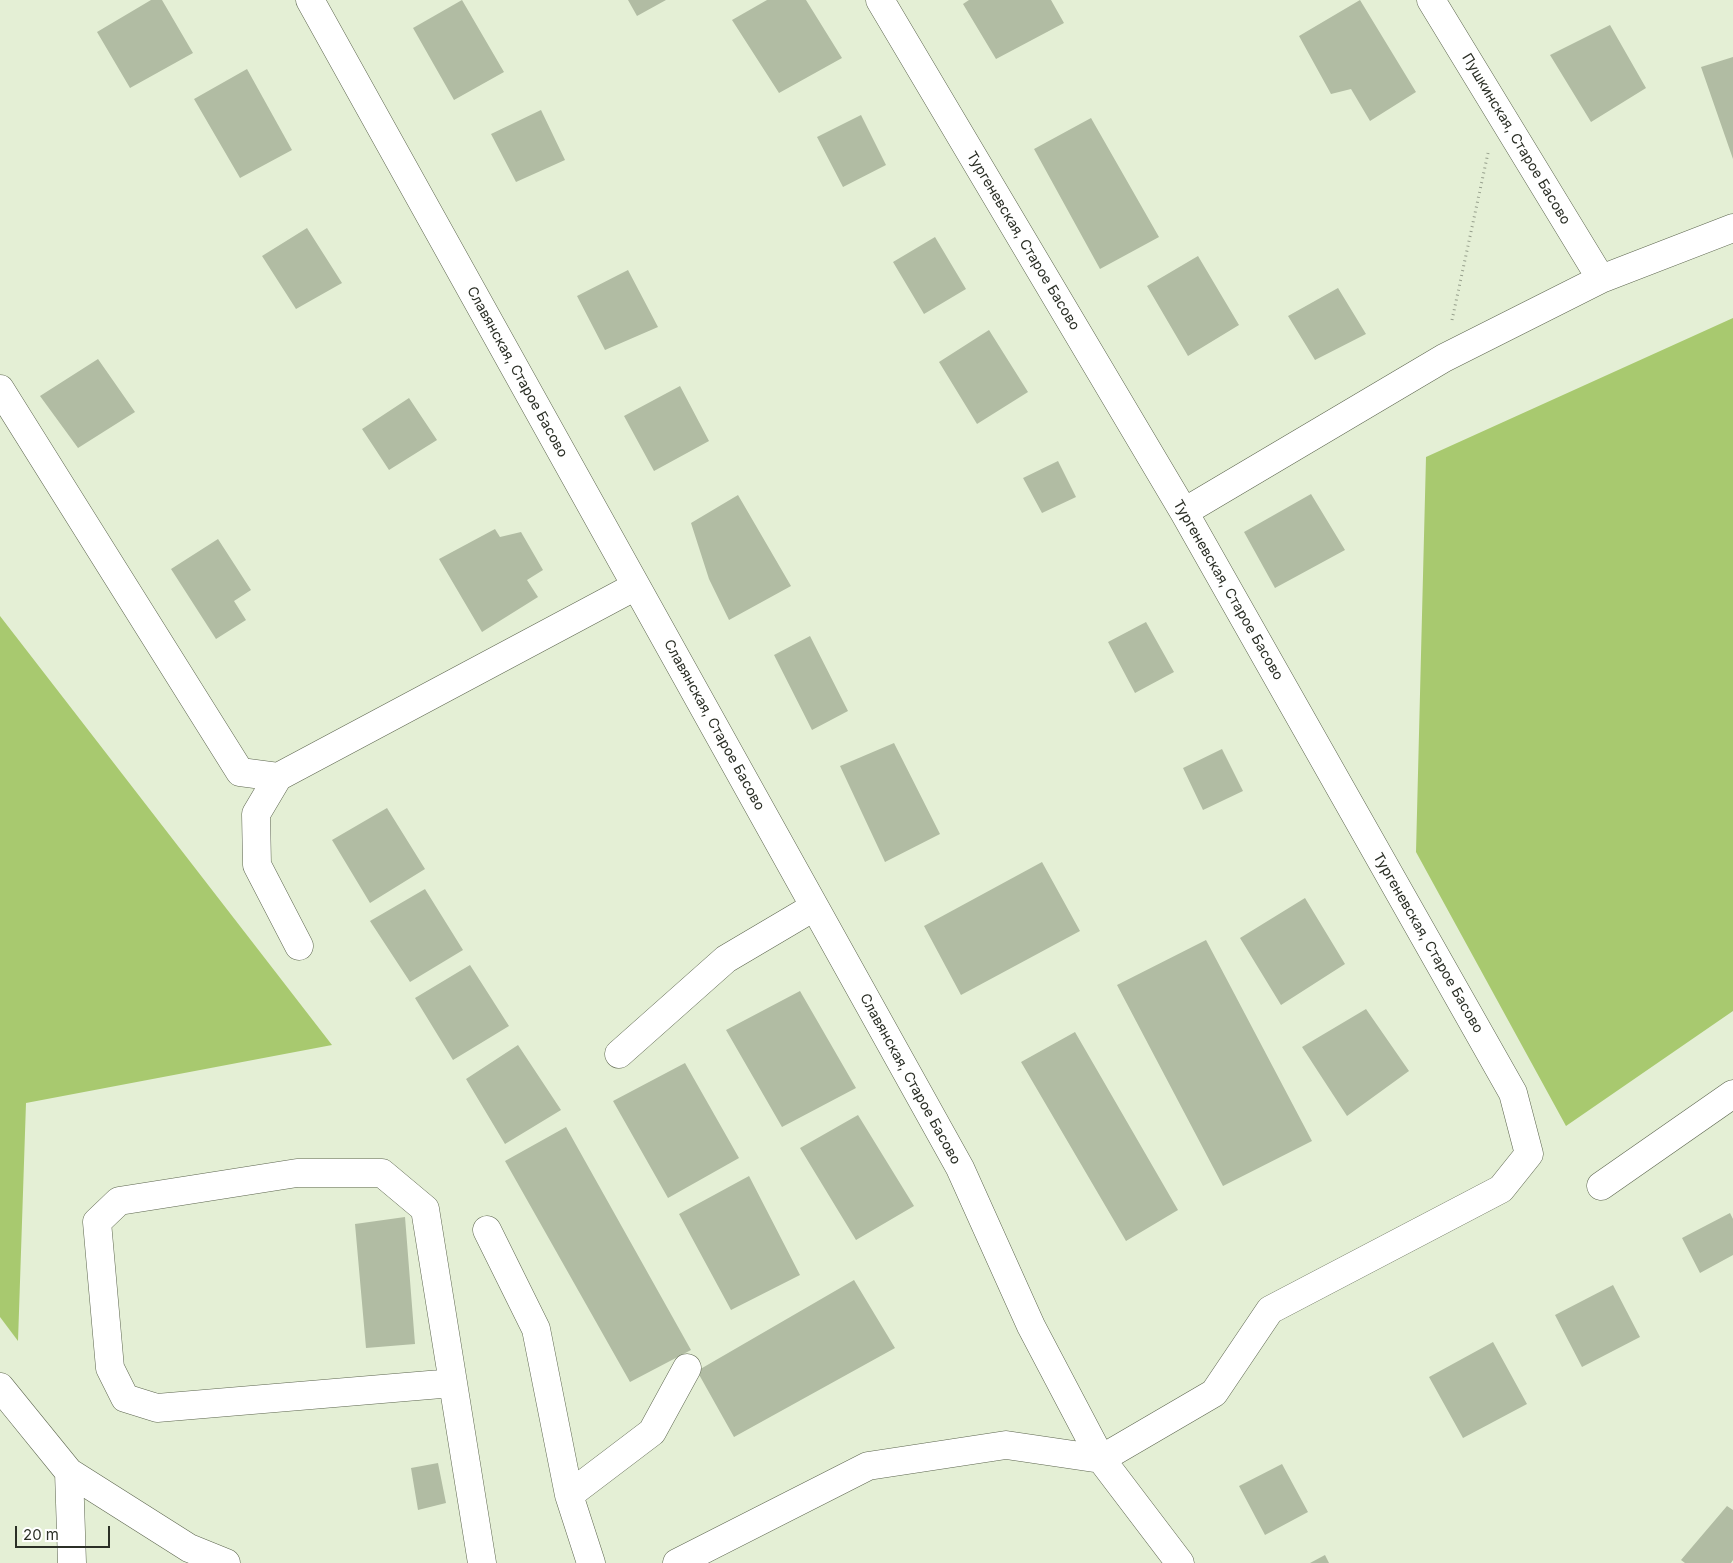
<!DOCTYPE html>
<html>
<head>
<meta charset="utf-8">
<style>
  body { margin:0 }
  #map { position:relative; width:1733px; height:1563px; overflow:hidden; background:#e4efd5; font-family:Inter,sans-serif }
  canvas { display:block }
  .scale { position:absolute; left:15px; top:1526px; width:95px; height:22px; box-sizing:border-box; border:2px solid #2b2f26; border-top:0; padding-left:6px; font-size:15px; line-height:18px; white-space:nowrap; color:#2b2f26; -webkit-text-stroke:4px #fff; paint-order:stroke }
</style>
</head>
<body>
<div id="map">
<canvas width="1733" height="1563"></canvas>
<div class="scale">20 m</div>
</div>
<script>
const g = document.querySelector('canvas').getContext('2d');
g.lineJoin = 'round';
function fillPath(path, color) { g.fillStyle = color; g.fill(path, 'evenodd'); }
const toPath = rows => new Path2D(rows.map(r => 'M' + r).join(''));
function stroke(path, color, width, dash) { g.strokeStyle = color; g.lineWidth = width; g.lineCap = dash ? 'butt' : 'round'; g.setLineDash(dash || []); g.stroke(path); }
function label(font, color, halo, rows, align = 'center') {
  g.font = font + ' Inter,sans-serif'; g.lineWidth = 4.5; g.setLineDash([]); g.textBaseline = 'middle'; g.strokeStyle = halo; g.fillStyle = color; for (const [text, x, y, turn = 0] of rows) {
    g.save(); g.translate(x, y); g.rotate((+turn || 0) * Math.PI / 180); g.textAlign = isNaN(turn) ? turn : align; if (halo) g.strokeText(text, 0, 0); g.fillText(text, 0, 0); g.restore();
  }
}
const forest = toPath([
  [1733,318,1733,1011,1566,1126,1416,852,1426,457],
  [0,616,332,1045,26,1103,18,1341,0,1317]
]);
const building = toPath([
  [151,0,162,0,193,53,130,88,97,32],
  [462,0,504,72,454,100,413,28],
  [628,0,666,0,637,16],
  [767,0,806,0,842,58,779,93,732,20],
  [969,0,1051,0,1064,23,996,59,963,4],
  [1360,0,1416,92,1370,121,1351,89,1331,94,1299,36],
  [1610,25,1646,88,1591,122,1550,55],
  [1733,57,1733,159,1701,67],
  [247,69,292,150,240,178,194,99],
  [541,110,565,160,516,182,491,134],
  [861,115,886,165,843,187,817,137],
  [1091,118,1159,237,1100,269,1034,149],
  [307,228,342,283,296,309,262,256],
  [935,237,966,289,924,314,893,262],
  [1198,256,1239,325,1188,356,1147,286],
  [628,270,658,327,605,350,577,296],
  [1338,288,1366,334,1315,360,1288,316],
  [989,330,1028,392,977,424,939,362],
  [98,359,135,412,78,448,40,396],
  [680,386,709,441,654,471,624,416],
  [409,398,437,440,389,470,362,429],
  [1058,461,1076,497,1042,513,1023,478],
  [1311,494,1345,550,1275,588,1244,532],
  [738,495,791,586,729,620,709,579,691,523],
  [495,529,500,537,521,532,543,570,527,580,538,597,482,632,439,559],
  [218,539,251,590,234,601,246,620,216,639,171,569],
  [1146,622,1174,672,1135,693,1108,642],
  [810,636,848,711,812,730,774,655],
  [894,743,940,834,885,862,840,766],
  [1222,749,1243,791,1203,810,1183,768],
  [387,808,425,869,370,903,332,840],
  [1042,862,1080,931,961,995,924,926],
  [425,889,463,950,410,982,370,921],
  [1305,898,1345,964,1281,1005,1240,938],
  [1206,940,1312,1141,1223,1186,1117,985],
  [470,965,509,1026,453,1060,415,998],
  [800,991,856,1088,782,1127,726,1030],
  [1366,1009,1409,1071,1347,1116,1302,1047],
  [1075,1032,1178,1210,1126,1241,1021,1062],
  [518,1045,561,1110,505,1144,466,1079],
  [685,1063,739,1158,668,1198,613,1101],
  [858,1115,914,1206,856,1240,800,1148],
  [566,1127,691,1350,630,1382,505,1161],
  [749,1176,800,1275,731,1310,679,1214],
  [1730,1213,1733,1219,1733,1255,1700,1273,1682,1238],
  [405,1217,415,1344,366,1348,355,1224],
  [854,1280,895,1348,734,1437,697,1371],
  [1613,1285,1640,1337,1582,1367,1555,1315],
  [1493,1342,1527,1404,1463,1438,1429,1377],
  [438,1463,446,1503,418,1510,411,1468],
  [1282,1464,1308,1512,1265,1535,1239,1486],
  [1727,1506,1733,1510,1733,1560,1731,1563,1685,1563,1681,1560],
  [1325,1555,1329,1563,1310,1563]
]);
const path = toPath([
  [1452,320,1488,153]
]);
const minor = toPath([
  [310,0,960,1168,1031,1326,1101,1459,1180,1563],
  [1431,0,1601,279],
  [0,389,240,772,278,777],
  [1184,512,1444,358,1601,279,1733,228],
  [299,946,257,865,256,814,278,777,636,586],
  [619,1054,726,959,814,907],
  [1601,1186,1733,1094],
  [487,1230,536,1329,569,1495,591,1563],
  [453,1383,157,1408,125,1398,110,1368,97,1222,119,1201,297,1173,382,1173,425,1209,482,1563],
  [0,1387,69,1472,189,1548,226,1563],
  [69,1472,72,1563],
  [569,1495,652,1432,687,1368],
  [677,1563,868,1466,1006,1445,1101,1459,1214,1393,1270,1310,1501,1189,1529,1154,1513,1093,1184,512,880,0]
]);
const streetNames = [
  ["Пушкинская, Старое Басово",1516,139,59],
  ["Тургеневская, Старое Басово",1023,241,59],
  ["Славянская, Старое Басово",517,372,61],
  ["Тургеневская, Старое Басово",1228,590,60],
  ["Славянская, Старое Басово",714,725,61],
  ["Тургеневская, Старое Басово",1428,943,60],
  ["Славянская, Старое Басово",910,1079,61]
];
fillPath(forest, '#a8c96f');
fillPath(building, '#b1bca3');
stroke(minor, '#5c654e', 29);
stroke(path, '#969f8c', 3, [1, 4]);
stroke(minor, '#fff', 28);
label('14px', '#2b2f26', '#fff', streetNames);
</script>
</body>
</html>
